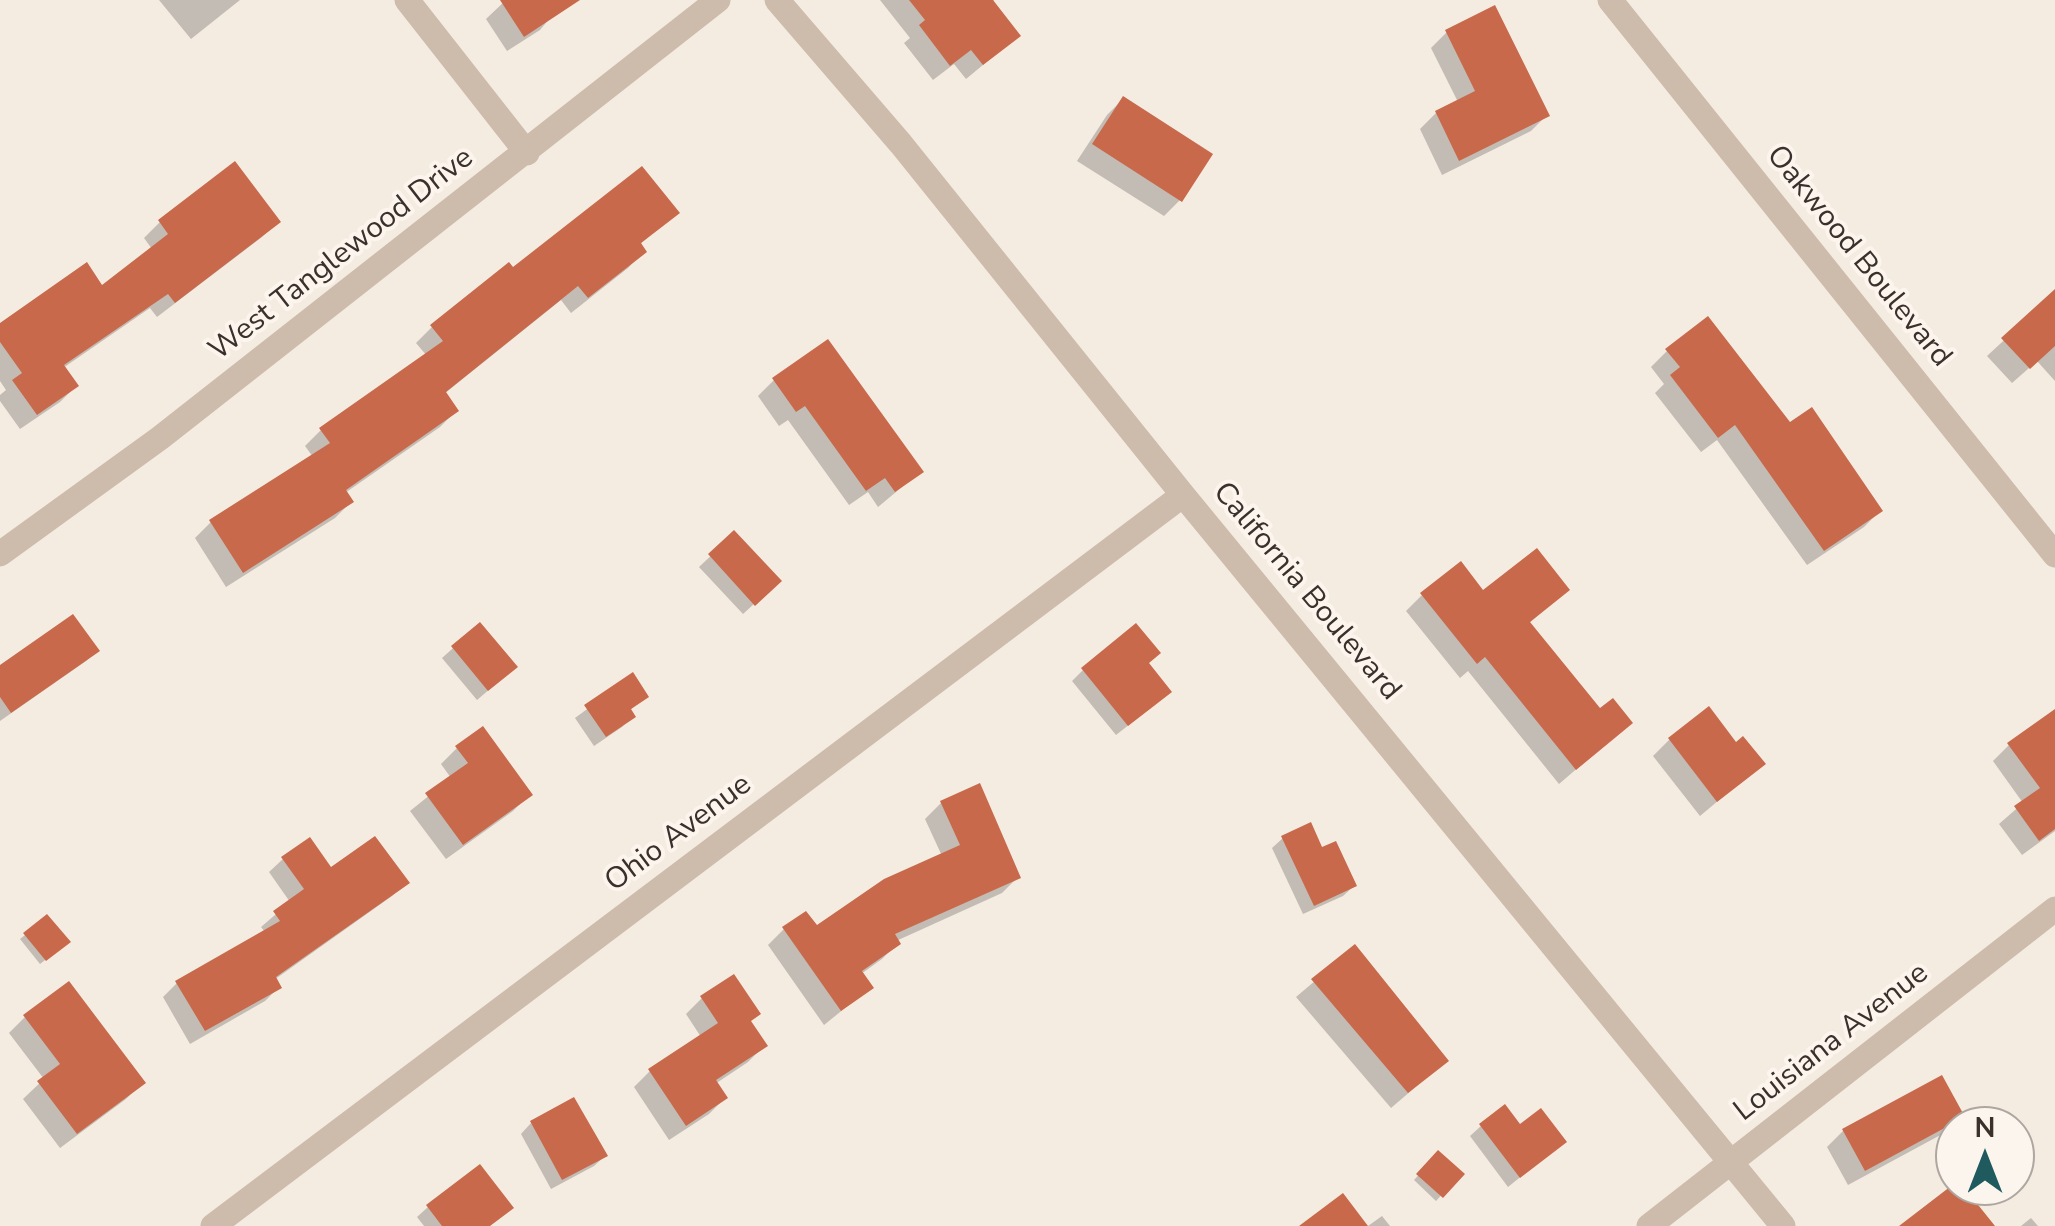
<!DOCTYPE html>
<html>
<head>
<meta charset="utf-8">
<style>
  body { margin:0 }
  #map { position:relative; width:2055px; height:1226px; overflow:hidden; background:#f4ebe1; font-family:"Nunito Sans",sans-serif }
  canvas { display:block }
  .north { position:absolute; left:1935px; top:1106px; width:100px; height:100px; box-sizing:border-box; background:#fbf5ee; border:2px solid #aea6a0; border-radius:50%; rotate:0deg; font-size:28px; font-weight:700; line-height:40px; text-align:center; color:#3b302b }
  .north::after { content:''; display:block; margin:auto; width:35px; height:45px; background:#1f5a5e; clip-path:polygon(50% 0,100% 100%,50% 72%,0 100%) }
</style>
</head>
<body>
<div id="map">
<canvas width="2055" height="1226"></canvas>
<div class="north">N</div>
</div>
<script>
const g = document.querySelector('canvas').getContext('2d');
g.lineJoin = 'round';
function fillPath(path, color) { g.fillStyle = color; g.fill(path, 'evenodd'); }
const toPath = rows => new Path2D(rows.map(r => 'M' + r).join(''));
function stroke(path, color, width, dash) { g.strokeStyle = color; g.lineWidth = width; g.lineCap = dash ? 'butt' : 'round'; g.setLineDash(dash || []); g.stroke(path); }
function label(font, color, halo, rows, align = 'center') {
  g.font = font + ' "Nunito Sans",sans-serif'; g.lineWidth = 8; g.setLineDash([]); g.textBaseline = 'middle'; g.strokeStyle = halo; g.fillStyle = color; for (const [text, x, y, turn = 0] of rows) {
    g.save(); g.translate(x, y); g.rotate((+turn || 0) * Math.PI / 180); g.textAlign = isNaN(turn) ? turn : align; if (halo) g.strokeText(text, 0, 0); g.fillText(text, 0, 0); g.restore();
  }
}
const shadow = toPath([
  [159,0,240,0,191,39],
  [506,0,565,0,540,30,507,51,486,19],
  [880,0,994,0,992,3,1018,36,966,79,954,64,933,80,904,43,910,38],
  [1447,32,1547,115,1531,131,1442,175,1420,129,1436,113,1458,102,1431,48],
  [1123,99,1180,200,1164,216,1077,161,1107,115],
  [676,213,639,245,644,251,628,268,571,313,561,300,444,394,456,411,440,427,345,493,351,502,335,518,226,587,195,538,211,522,313,457,305,446,321,430,427,356,416,343,432,327,512,271],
  [278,221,262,237,157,317,150,308,63,368,76,386,60,402,20,429,0,401,0,395,6,390,0,381,0,326,102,288,152,249,144,238,160,222],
  [2055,293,2055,381,2037,361,2012,383,1987,356],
  [1667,351,1790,425,1880,511,1864,527,1807,565,1717,440,1701,452,1655,393,1664,384,1651,367],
  [774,380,920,472,878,507,868,492,849,505,788,420,779,426,758,396],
  [734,534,779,581,743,614,699,567],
  [1567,590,1528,624,1600,711,1630,723,1559,784,1468,671,1460,678,1406,611,1422,595],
  [479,625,504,677,477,700,442,658],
  [97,651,86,661,0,721,0,668],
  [1147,664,1158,702,1116,735,1072,681,1083,670],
  [632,676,646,696,629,711,632,716,622,727,594,746,575,718],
  [2055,712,2055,831,2022,855,1999,824,2023,803,1993,761,2009,745],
  [1669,740,1735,745,1762,764,1700,816,1653,756],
  [457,748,529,795,513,811,446,859,410,811,451,778,441,764],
  [941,803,1018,877,1002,893,896,941,898,943,882,959,861,974,871,987,824,1025,768,945,784,929,816,929,942,856,925,819],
  [1283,838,1321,850,1354,886,1343,896,1303,914,1272,848],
  [283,859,330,870,406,883,392,896,274,980,279,987,265,1001,190,1044,163,997,177,983,265,932,261,927,290,902,269,872],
  [25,935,63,946,40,964,20,939],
  [1355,947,1446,1061,1391,1108,1296,997],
  [702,998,749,1023,764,1046,748,1062,715,1084,725,1098,709,1114,669,1140,634,1087,650,1071,701,1037,686,1014],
  [25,1017,142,1083,126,1099,60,1148,23,1099,44,1079,9,1033],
  [1962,1116,1946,1132,1848,1185,1827,1147,1843,1131],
  [531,1123,605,1156,594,1166,551,1189,521,1134],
  [1481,1126,1519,1127,1564,1142,1508,1187,1470,1136],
  [1438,1154,1461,1174,1436,1201,1414,1180],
  [428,1207,490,1226,424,1226,417,1217],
  [1382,1216,1390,1226,1368,1226],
  [2031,1218,2038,1226,2021,1226]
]);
const building = toPath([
  [500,0,580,0,524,37],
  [909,0,993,0,1021,36,983,65,971,50,950,66,919,25,925,20],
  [1495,5,1550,116,1459,161,1435,111,1475,91,1445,30],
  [1123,96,1213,154,1182,202,1092,144],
  [235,161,281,222,175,303,168,294,64,365,79,386,37,415,12,380,22,373,0,342,0,323,87,262,102,285,168,234,158,220],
  [642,166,680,213,641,243,647,252,588,298,578,286,446,392,459,411,346,490,354,502,243,573,209,520,330,443,319,428,443,341,430,325,509,262,513,267],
  [2055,289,2055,346,2030,369,2001,338],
  [1708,316,1790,422,1812,407,1883,511,1824,551,1735,425,1718,438,1670,375,1680,367,1665,349],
  [828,339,924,472,895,492,885,478,866,491,805,406,796,412,772,378],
  [734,530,782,581,755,606,708,554],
  [1537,548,1570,590,1530,622,1600,708,1613,698,1633,723,1576,770,1485,657,1477,664,1420,593,1461,561,1483,590],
  [73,614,100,651,11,713,0,697,0,665],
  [480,622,518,667,488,691,451,646],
  [1136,623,1161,653,1149,663,1172,692,1128,726,1081,668],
  [633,672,649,697,631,709,636,717,606,737,584,705],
  [1709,706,1736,742,1743,736,1766,764,1717,802,1668,738],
  [2055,709,2055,829,2039,841,2014,806,2040,788,2007,743],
  [483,726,533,795,463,845,425,793,468,763,455,746],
  [980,783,1021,878,895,934,901,944,862,971,874,988,841,1011,782,927,806,911,817,925,884,879,960,845,940,801],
  [1311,822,1322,847,1336,841,1357,886,1314,906,1281,836],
  [375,836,410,883,276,977,282,988,205,1031,175,981,280,921,273,911,304,889,281,857,310,837,331,867],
  [47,914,71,942,46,961,23,933],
  [1355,944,1449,1061,1408,1093,1311,979],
  [734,974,761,1014,751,1021,768,1046,716,1080,728,1098,686,1126,648,1069,718,1023,700,996],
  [69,981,146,1083,77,1134,37,1081,60,1064,23,1015],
  [1942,1075,1965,1117,1865,1171,1842,1129],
  [574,1097,608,1156,562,1180,530,1121],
  [1505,1104,1520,1124,1541,1108,1567,1142,1520,1178,1479,1124],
  [1438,1150,1465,1174,1443,1198,1416,1174],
  [480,1164,514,1208,490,1226,442,1226,426,1205],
  [1955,1183,1955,1186,1963,1186,1995,1226,1899,1226],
  [1343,1193,1368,1226,1299,1226]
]);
const minor = toPath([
  [407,0,527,153],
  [777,0,901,144,1183,495,1783,1226],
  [1610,0,2055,555],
  [0,554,160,438,718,0],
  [213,1226,1183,495],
  [1649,1226,2055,909]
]);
const streetNames = [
  ["West Tanglewood Drive",342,255,-38],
  ["Oakwood Boulevard",1858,257,51],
  ["California Boulevard",1306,592,50],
  ["Ohio Avenue",679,834,-37],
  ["Louisiana Avenue",1832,1043,-38]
];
fillPath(shadow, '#0003');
fillPath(building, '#c8694b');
stroke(minor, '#cdbbac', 25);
label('30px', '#3b302b', '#fbf5ee', streetNames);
</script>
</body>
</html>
